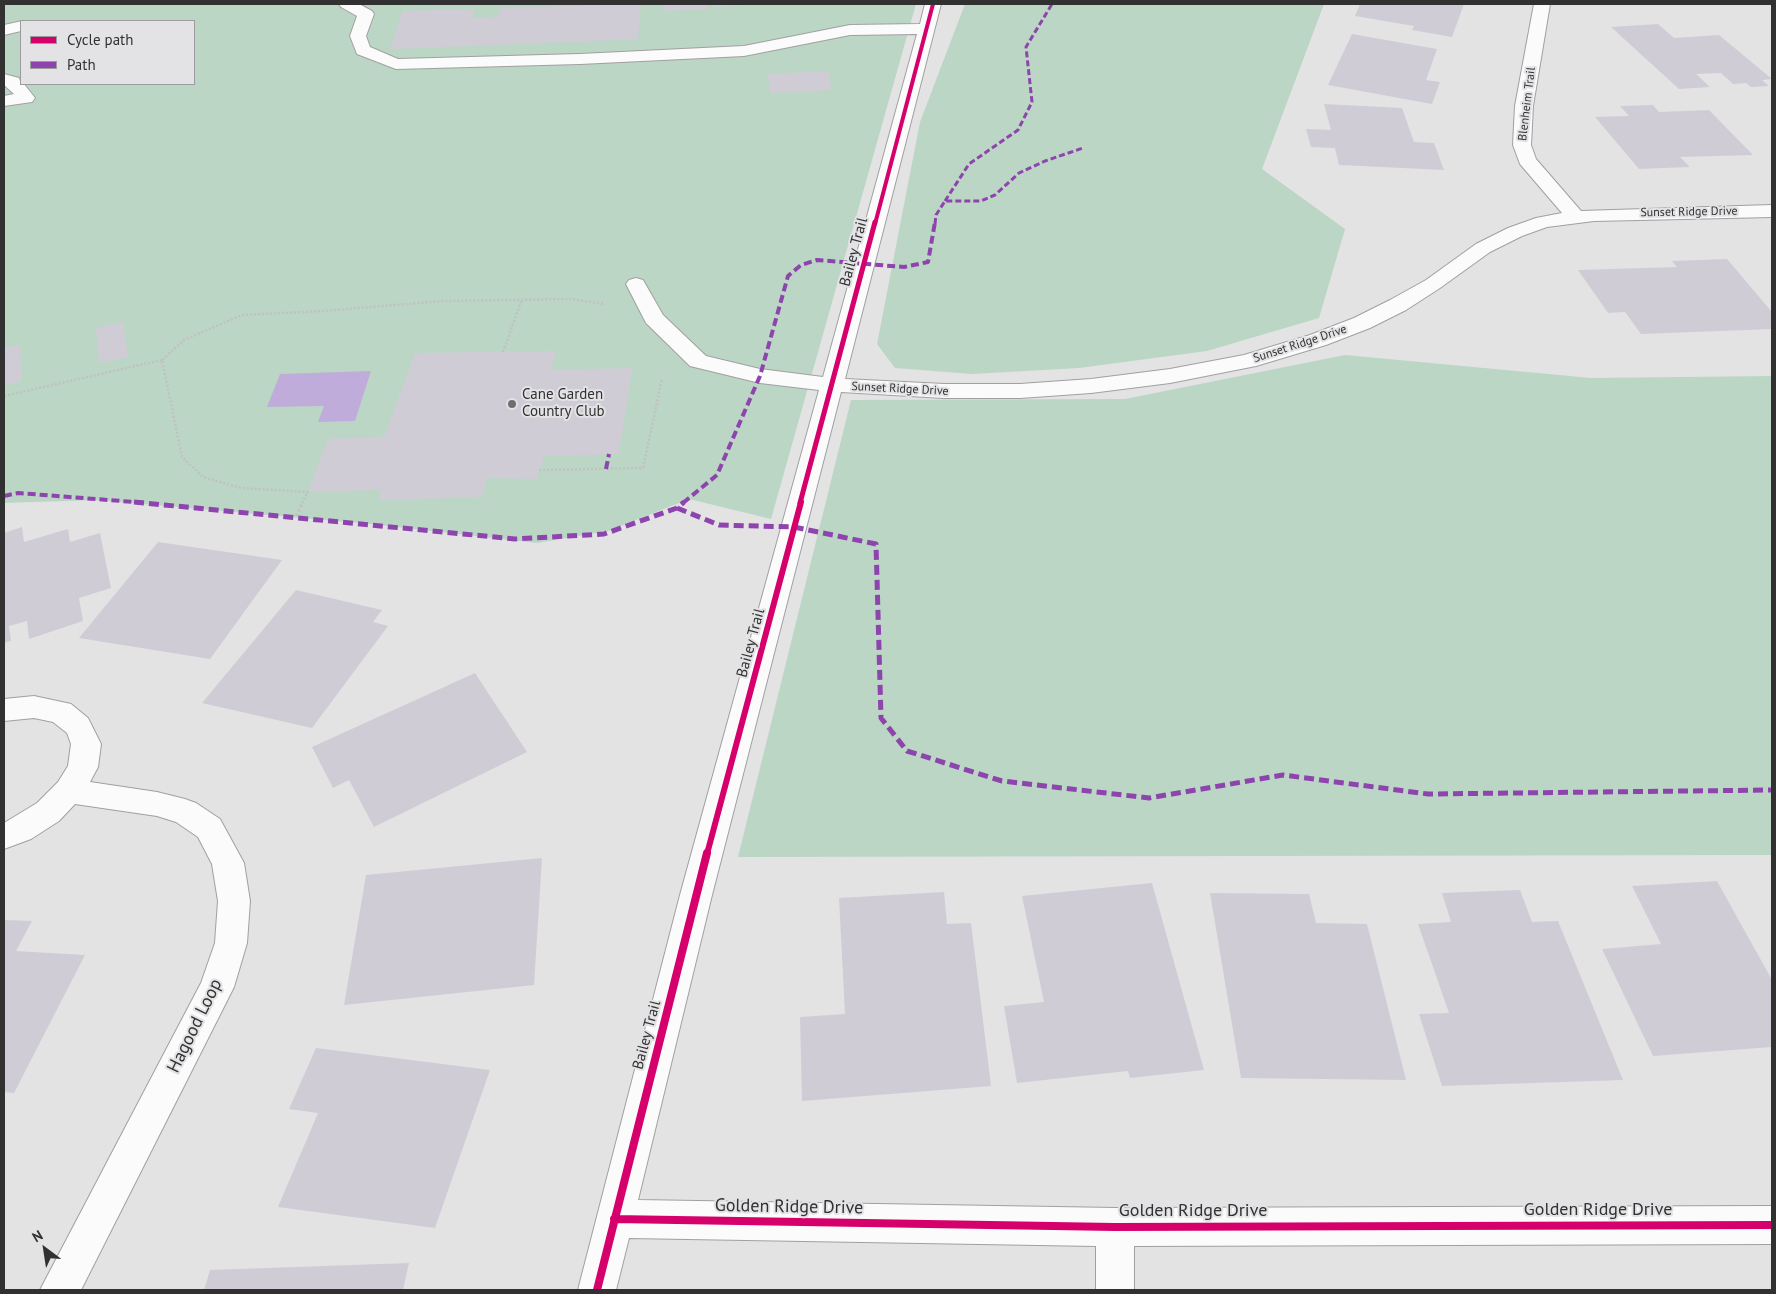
<!DOCTYPE html>
<html>
<head>
<meta charset="utf-8">
<style>
  body { margin:0 }
  #map { position:relative; width:1776px; height:1294px; overflow:hidden; background:#e3e3e4; font-family:"PT Sans",sans-serif }
  canvas { display:block }
  .frame { position:absolute; inset:0; border:5px solid #313132; pointer-events:none }
  .legend { position:absolute; left:20px; top:20px; width:175px; height:65px; box-sizing:border-box; background:#e3e2e5; border:1px solid #9c9b9d; margin:0; padding:6px 9px; list-style:none; font-size:15px; color:#313132 }
  .legend li { display:flex; align-items:center; gap:10px; height:25px }
  .legend b { width:25px; border:1px solid #9c9b9d }
  .north { position:absolute; left:20px; top:1224px; width:50px; height:50px; -webkit-text-stroke:4px #e3e2e5; paint-order:stroke; rotate:329deg; font-size:14px; font-weight:700; line-height:20px; text-align:center; color:#313132 }
  .north::after { content:''; display:block; margin:auto; width:18px; height:22px; background:#313132; clip-path:polygon(50% 0,100% 100%,50% 72%,0 100%) }
</style>
</head>
<body>
<div id="map">
<canvas width="1776" height="1294"></canvas>
<div class="frame"></div>
<ul class="legend">
<li><b style="height:6px;background:#d6006c"></b>Cycle path</li>
<li><b style="height:6px;background:#8e44ad"></b>Path</li>
</ul>
<div class="north">N</div>
</div>
<script>
const g = document.querySelector('canvas').getContext('2d');
g.lineJoin = 'round';
function fillPath(path, color) { g.fillStyle = color; g.fill(path, 'evenodd'); }
const toPath = rows => new Path2D(rows.map(r => 'M' + r).join(''));
function stroke(path, color, width, dash) { g.strokeStyle = color; g.lineWidth = width; g.lineCap = dash ? 'butt' : 'round'; g.setLineDash(dash || []); g.stroke(path); }
function label(font, color, halo, rows, align = 'center') {
  g.font = font + ' "PT Sans",sans-serif'; g.lineWidth = 4; g.setLineDash([]); g.textBaseline = 'middle'; g.strokeStyle = halo; g.fillStyle = color; for (const [text, x, y, turn = 0] of rows) {
    g.save(); g.translate(x, y); g.rotate((+turn || 0) * Math.PI / 180); g.textAlign = isNaN(turn) ? turn : align; if (halo) g.strokeText(text, 0, 0); g.fillText(text, 0, 0); g.restore();
  }
}
const green = toPath([
  [4,4,916,4,771,519,689,499,608,531,537,543,370,524,97,500,4,503],
  [21,21,194,21,194,84,21,84],
  [965,4,1324,4,1262,169,1345,229,1319,318,1207,351,1079,368,972,374,895,368,877,344,920,122],
  [1345,355,1591,378,1772,376,1772,855,738,857,851,400,1125,399]
]);
const water = toPath([
  [371,371,355,421,318,422,324,406,267,407,280,374]
]);
const building = toPath([
  [641,4,638,39,390,49,403,11,475,9,472,18,498,17,500,8],
  [664,4,707,4,707,9,663,11],
  [714,4,750,4,750,5,715,7],
  [1360,4,1464,4,1452,37,1412,30,1414,26,1355,16],
  [1658,24,1674,38,1719,35,1772,79,1762,80,1769,86,1751,87,1746,83,1733,84,1721,73,1696,74,1710,87,1679,89,1611,27],
  [1352,34,1437,49,1426,80,1440,82,1432,104,1328,85],
  [829,71,831,90,770,93,768,74],
  [1324,104,1402,108,1414,142,1434,143,1444,170,1339,165,1335,148,1311,147,1306,129,1331,130],
  [1653,105,1659,112,1709,110,1753,155,1680,157,1690,167,1639,169,1595,117,1629,116,1620,106],
  [1727,259,1772,312,1772,329,1641,334,1625,312,1608,313,1578,270,1677,267,1672,261],
  [123,322,128,357,99,363,96,328],
  [20,345,22,381,4,385,4,348],
  [556,351,551,370,632,368,619,454,544,456,537,479,487,478,482,497,378,500,381,490,308,492,328,439,384,437,415,353],
  [22,527,24,542,68,529,70,542,100,533,111,588,79,598,83,621,29,639,27,621,9,626,11,641,4,643,4,533],
  [158,542,282,560,210,659,79,638],
  [296,590,382,610,373,622,388,626,312,728,202,703],
  [475,673,527,752,374,827,349,780,333,788,312,747],
  [542,858,534,985,344,1005,366,875],
  [1717,881,1772,980,1772,1047,1653,1056,1602,949,1661,944,1632,886],
  [1152,883,1204,1070,1130,1078,1128,1071,1017,1083,1004,1006,1044,1002,1022,896],
  [1520,890,1532,922,1558,921,1623,1080,1442,1086,1419,1014,1449,1013,1418,924,1451,922,1442,893],
  [944,892,947,924,971,923,991,1086,802,1101,800,1017,845,1014,839,898],
  [1210,893,1309,894,1316,923,1367,924,1406,1080,1241,1078],
  [4,920,32,921,16,951,85,955,14,1093,4,1092],
  [316,1048,490,1070,435,1228,278,1207,318,1113,289,1109],
  [409,1263,403,1290,204,1290,210,1270]
]);
const pathFar1 = toPath([
  [503,352,522,299],
  [4,396,162,360],
  [539,470,643,468,662,379],
  [302,503,308,492,241,488,203,477,182,457,162,360,184,340,242,315,323,311,443,301,571,299,604,304]
]);
const path = toPath([
  [296,516,303,502]
]);
const minor = toPath([
  [339,4,359,4,372,11,374,14,366,36,370,47,398,59,580,54,744,46,850,25,920,24,925,4,941,4,845,379,944,384,1020,384,1091,379,1170,369,1244,355,1310,335,1354,318,1390,300,1426,280,1476,244,1508,228,1536,218,1562,213,1520,164,1513,145,1515,106,1534,4,1550,4,1533,106,1531,145,1536,159,1581,211,1772,205,1772,217,1594,221,1547,227,1522,236,1490,252,1440,288,1406,310,1370,328,1326,345,1256,366,1170,383,1091,393,1020,398,944,398,841,392,712,895,638,1200,1115,1208,1772,1206,1772,1244,1134,1246,1134,1290,1096,1290,1096,1246,629,1238,616,1290,578,1290,680,895,819,390,760,383,690,366,646,323,626,284,629,280,636,278,643,280,663,315,706,356,760,369,823,377,917,34,850,35,744,56,580,64,396,69,357,54,350,36,357,16,341,7,339,4],
  [22,21,21,31,4,35,4,25,22,21],
  [4,74,19,78,21,84,24,84,35,98,32,102,4,106,4,96,14,94,4,85,4,74],
  [34,696,71,704,88,718,101,744,98,767,90,782,157,792,185,799,196,803,220,819,244,863,250,901,247,943,234,987,81,1290,40,1290,201,983,215,943,218,901,212,864,198,837,176,822,157,816,75,804,59,821,31,839,4,849,4,823,37,803,58,782,68,766,71,744,67,733,53,722,34,718,4,721,4,699,34,696]
]);
const quietFar2 = toPath([
  [945,201,969,164,1018,130,1032,102,1026,47,1052,4],
  [935,224,936,215,945,201,981,201,995,195,1019,173,1045,161,1083,148]
]);
const quietFar1 = toPath([
  [606,469,609,454],
  [4,496,18,493,147,503],
  [683,503,717,475,760,376,788,276,801,265,817,260,904,267,928,262,935,222]
]);
const quiet = toPath([
  [134,502,515,539,604,534,677,508,684,502],
  [677,508,719,525,794,527,876,544,881,718,907,751,1002,781,1149,798,1283,775,1428,794,1772,790]
]);
const cyclewayFar3 = toPath([
  [875,224,933,4]
]);
const cyclewayFar2 = toPath([
  [800,503,875,222]
]);
const cyclewayFar1 = toPath([
  [707,854,801,502]
]);
const cycleway = toPath([
  [614,1219,1115,1227,1772,1225],
  [597,1290,707,853]
]);
const markers = [
  [512,404,5,"#6f6f70"]
];
const farStreetnames = [
  ["Blenheim Trail",1527,104,-83],
  ["Sunset Ridge Drive",1689,212,-1],
  ["Sunset Ridge Drive",1300,344,-18],
  ["Sunset Ridge Drive",900,389,3]
];
const streetNames = [
  ["Bailey Trail",854,252,-75],
  ["Bailey Trail",751,643,-75],
  ["Bailey Trail",647,1035,-75]
];
const poiNames = [
  ["Cane Garden",522,395],
  ["Country Club",522,412]
];
const nearStreetnames = [
  ["Hagood Loop",195,1026,-64],
  ["Golden Ridge Drive",789,1207,1],
  ["Golden Ridge Drive",1598,1210],
  ["Golden Ridge Drive",1193,1211]
];
fillPath(green, '#bbd6c5');
fillPath(water, '#bfacda');
fillPath(building, '#d0ccd6');
stroke(minor, '#a0a0a1', 2);
stroke(pathFar1, '#c1c1c2', 2.5, [2, 2]);
stroke(path, '#c1c1c2', 3, [2.5, 2.5]);
fillPath(minor, '#fbfbfb');
stroke(quietFar2, '#8e44ad', 3, [6, 3]);
stroke(quietFar1, '#8e44ad', 4, [8, 4]);
stroke(quiet, '#8e44ad', 5, [10, 5]);
stroke(cyclewayFar3, '#d6006c', 4);
stroke(cyclewayFar2, '#d6006c', 5);
stroke(cyclewayFar1, '#d6006c', 6);
stroke(cycleway, '#d6006c', 8);
for (const [x, y, r, color] of markers) { const dot = new Path2D(); dot.arc(x, y, r, 0, 2 * Math.PI); g.fillStyle = color; g.fill(dot); stroke(dot, '#e3e2e5', 2); }
label('12px', '#313132', '#e3e2e5', farStreetnames);
label('15px', '#313132', '#e3e2e5', streetNames);
label('15px', '#313132', '#e3e2e5', poiNames, 'left');
label('18px', '#313132', '#e3e2e5', nearStreetnames);
</script>
</body>
</html>
